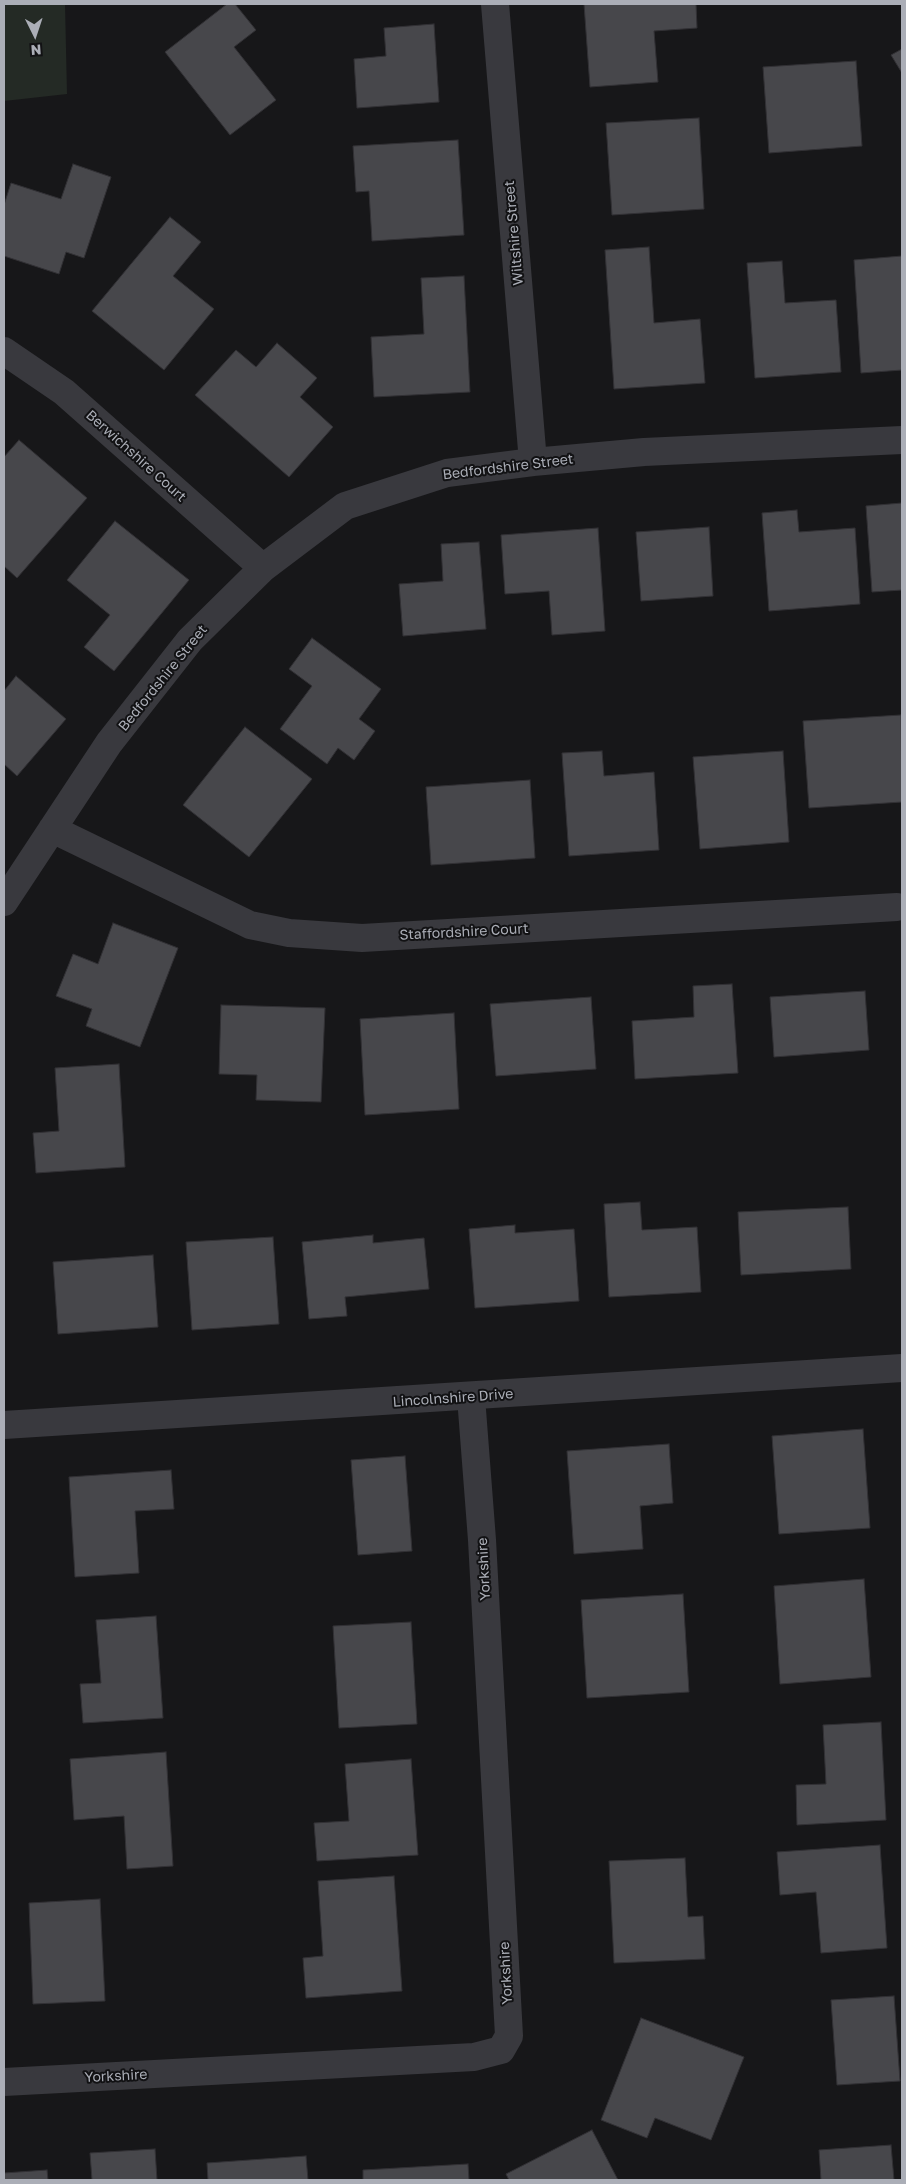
<!DOCTYPE html>
<html>
<head>
<meta charset="utf-8">
<style>
  body { margin:0 }
  #map { position:relative; width:906px; height:2184px; overflow:hidden; background:#171719; font-family:"Golos Text",sans-serif }
  canvas { display:block }
  .frame { position:absolute; inset:0; border:5px solid #abaeb7; pointer-events:none }
  .north { position:absolute; left:10px; top:10px; width:50px; height:50px; -webkit-text-stroke:4px #121214; paint-order:stroke; rotate:176deg; font-size:14px; font-weight:700; line-height:20px; text-align:center; color:#abaeb7 }
  .north::after { content:''; display:block; margin:auto; width:18px; height:22px; background:#abaeb7; clip-path:polygon(50% 0,100% 100%,50% 72%,0 100%) }
</style>
</head>
<body>
<div id="map">
<canvas width="906" height="2184"></canvas>
<div class="frame"></div>
<div class="north">N</div>
</div>
<script>
const g = document.querySelector('canvas').getContext('2d');
g.lineJoin = 'round';
function fillPath(path, color) { g.fillStyle = color; g.fill(path, 'evenodd'); }
const toPath = rows => new Path2D(rows.map(r => 'M' + r).join(''));
function stroke(path, color, width, dash) { g.strokeStyle = color; g.lineWidth = width; g.lineCap = dash ? 'butt' : 'round'; g.setLineDash(dash || []); g.stroke(path); }
function label(font, color, halo, rows, align = 'center') {
  g.font = font + ' "Golos Text",sans-serif'; g.lineWidth = 4; g.setLineDash([]); g.textBaseline = 'middle'; g.strokeStyle = halo; g.fillStyle = color; for (const [text, x, y, turn = 0] of rows) {
    g.save(); g.translate(x, y); g.rotate((+turn || 0) * Math.PI / 180); g.textAlign = isNaN(turn) ? turn : align; if (halo) g.strokeText(text, 0, 0); g.fillText(text, 0, 0); g.restore();
  }
}
const green = toPath([
  [4,4,65,4,67,94,4,101]
]);
const building = toPath([
  [227,4,235,4,256,30,234,47,276,100,230,135,165,52,227,4],
  [584,4,696,4,697,28,654,31,658,82,590,87,584,4],
  [434,24,439,102,357,108,354,59,386,56,384,28,434,24],
  [902,49,902,73,891,55,902,49],
  [856,61,862,146,769,153,763,67,856,61],
  [699,118,704,209,612,215,606,123,699,118],
  [458,140,464,235,372,241,369,191,356,192,353,146,458,140],
  [73,164,111,177,84,258,66,252,59,274,4,256,4,205,11,183,61,199,73,164],
  [170,217,201,242,173,276,214,309,164,370,92,311,170,217],
  [649,247,654,323,700,319,705,383,614,389,605,250,649,247],
  [902,256,902,370,861,373,854,260,902,256],
  [782,261,785,303,836,300,841,372,755,378,747,263,782,261],
  [464,276,470,392,374,397,371,337,424,334,421,278,464,276],
  [277,343,317,378,300,397,333,427,289,477,195,395,236,350,256,367,277,343],
  [19,440,87,498,17,578,4,566,4,457,19,440],
  [902,503,902,590,872,592,866,506,902,503],
  [797,510,799,532,855,528,860,604,769,611,762,513,797,510],
  [115,521,189,580,114,671,84,647,110,615,67,580,115,521],
  [709,527,713,596,641,601,636,532,709,527],
  [598,528,605,631,552,635,549,591,505,594,501,535,598,528],
  [479,542,486,629,403,636,399,584,443,581,441,544,479,542],
  [312,638,381,689,359,719,375,731,354,760,338,748,327,764,280,729,312,686,289,669,312,638],
  [16,676,66,719,17,776,4,764,4,691,16,676],
  [901,715,902,802,809,808,803,721,901,715],
  [245,727,312,779,249,857,183,805,245,727],
  [602,751,604,776,654,772,659,850,569,856,562,753,602,751],
  [783,751,789,842,700,849,693,757,783,751],
  [530,780,535,858,431,865,426,787,530,780],
  [113,923,178,948,140,1047,86,1026,92,1009,56,996,73,954,98,964,113,923],
  [732,984,738,1073,635,1079,632,1021,694,1017,693,986,732,984],
  [865,991,869,1050,774,1057,770,997,865,991],
  [591,997,596,1069,496,1076,490,1004,591,997],
  [221,1005,325,1008,321,1102,256,1100,257,1075,219,1074,221,1005],
  [454,1013,459,1109,365,1115,360,1019,454,1013],
  [119,1064,125,1167,36,1173,33,1133,59,1131,55,1068,119,1064],
  [640,1202,642,1230,697,1227,701,1292,609,1297,604,1204,640,1202],
  [848,1207,851,1269,741,1275,738,1212,848,1207],
  [515,1225,515,1233,574,1229,579,1301,475,1308,469,1229,515,1225],
  [373,1235,373,1243,424,1238,429,1289,345,1297,347,1316,309,1319,302,1242,373,1235],
  [273,1237,279,1324,192,1330,186,1242,273,1237],
  [153,1255,158,1327,58,1334,53,1262,153,1255],
  [863,1429,870,1528,779,1534,772,1436,863,1429],
  [669,1444,673,1503,640,1506,643,1549,574,1554,567,1451,669,1444],
  [405,1456,412,1551,358,1555,351,1460,405,1456],
  [171,1470,174,1509,135,1511,139,1573,75,1577,69,1477,171,1470],
  [864,1579,871,1677,780,1684,774,1586,864,1579],
  [683,1594,689,1692,587,1698,581,1600,683,1594],
  [156,1616,163,1718,83,1723,80,1684,101,1683,96,1620,156,1616],
  [411,1622,417,1724,339,1728,333,1626,411,1622],
  [881,1722,886,1820,797,1825,796,1785,826,1784,823,1725,881,1722],
  [166,1752,173,1866,127,1869,124,1816,74,1820,70,1759,166,1752],
  [411,1759,418,1855,317,1861,314,1823,349,1821,345,1764,411,1759],
  [880,1845,887,1948,821,1953,816,1892,780,1895,777,1852,880,1845],
  [685,1858,688,1917,703,1916,705,1959,614,1963,609,1861,685,1858],
  [394,1876,402,1991,306,1998,303,1958,323,1956,318,1881,394,1876],
  [100,1899,105,2001,33,2004,29,1903,100,1899],
  [894,1996,900,2081,837,2085,831,2000,894,1996],
  [641,2018,744,2057,711,2140,655,2118,647,2138,601,2120,641,2018],
  [592,2130,618,2180,509,2180,506,2174,592,2130],
  [891,2145,894,2180,821,2180,819,2150,891,2145],
  [155,2149,157,2180,92,2180,90,2153,155,2149],
  [306,2156,308,2180,208,2180,207,2163,306,2156],
  [468,2164,469,2180,363,2180,363,2170,468,2164],
  [47,2170,48,2180,4,2180,4,2173,47,2170]
]);
const street = toPath([
  [495,4,533,462],
  [4,351,64,392,263,568],
  [52,829,250,925,289,933,362,938,897,907],
  [4,902,109,743,190,640,263,568,345,506,447,473,533,462,644,452,902,440],
  [4,1425,902,1368],
  [4,2082,474,2057,501,2050,509,2036,482,1540,471,1397]
]);
const streetNames = [
  ["Wiltshire Street",514,233,-95],
  ["Berwichshire Court",136,456,42],
  ["Bedfordshire Street",508,467,-7],
  ["Bedfordshire Street",163,678,-51],
  ["Staffordshire Court",464,932,-3],
  ["Lincolnshire Drive",453,1398,-4],
  ["Yorkshire",484,1569,-93],
  ["Yorkshire",506,1973,-93],
  ["Yorkshire",116,2076,-3]
];
fillPath(green, '#242a25');
fillPath(building, '#47474b');
stroke(building, '#323135', 1);
stroke(street, '#39393e', 28);
label('14px', '#abaeb7', '#121214', streetNames);
</script>
</body>
</html>
